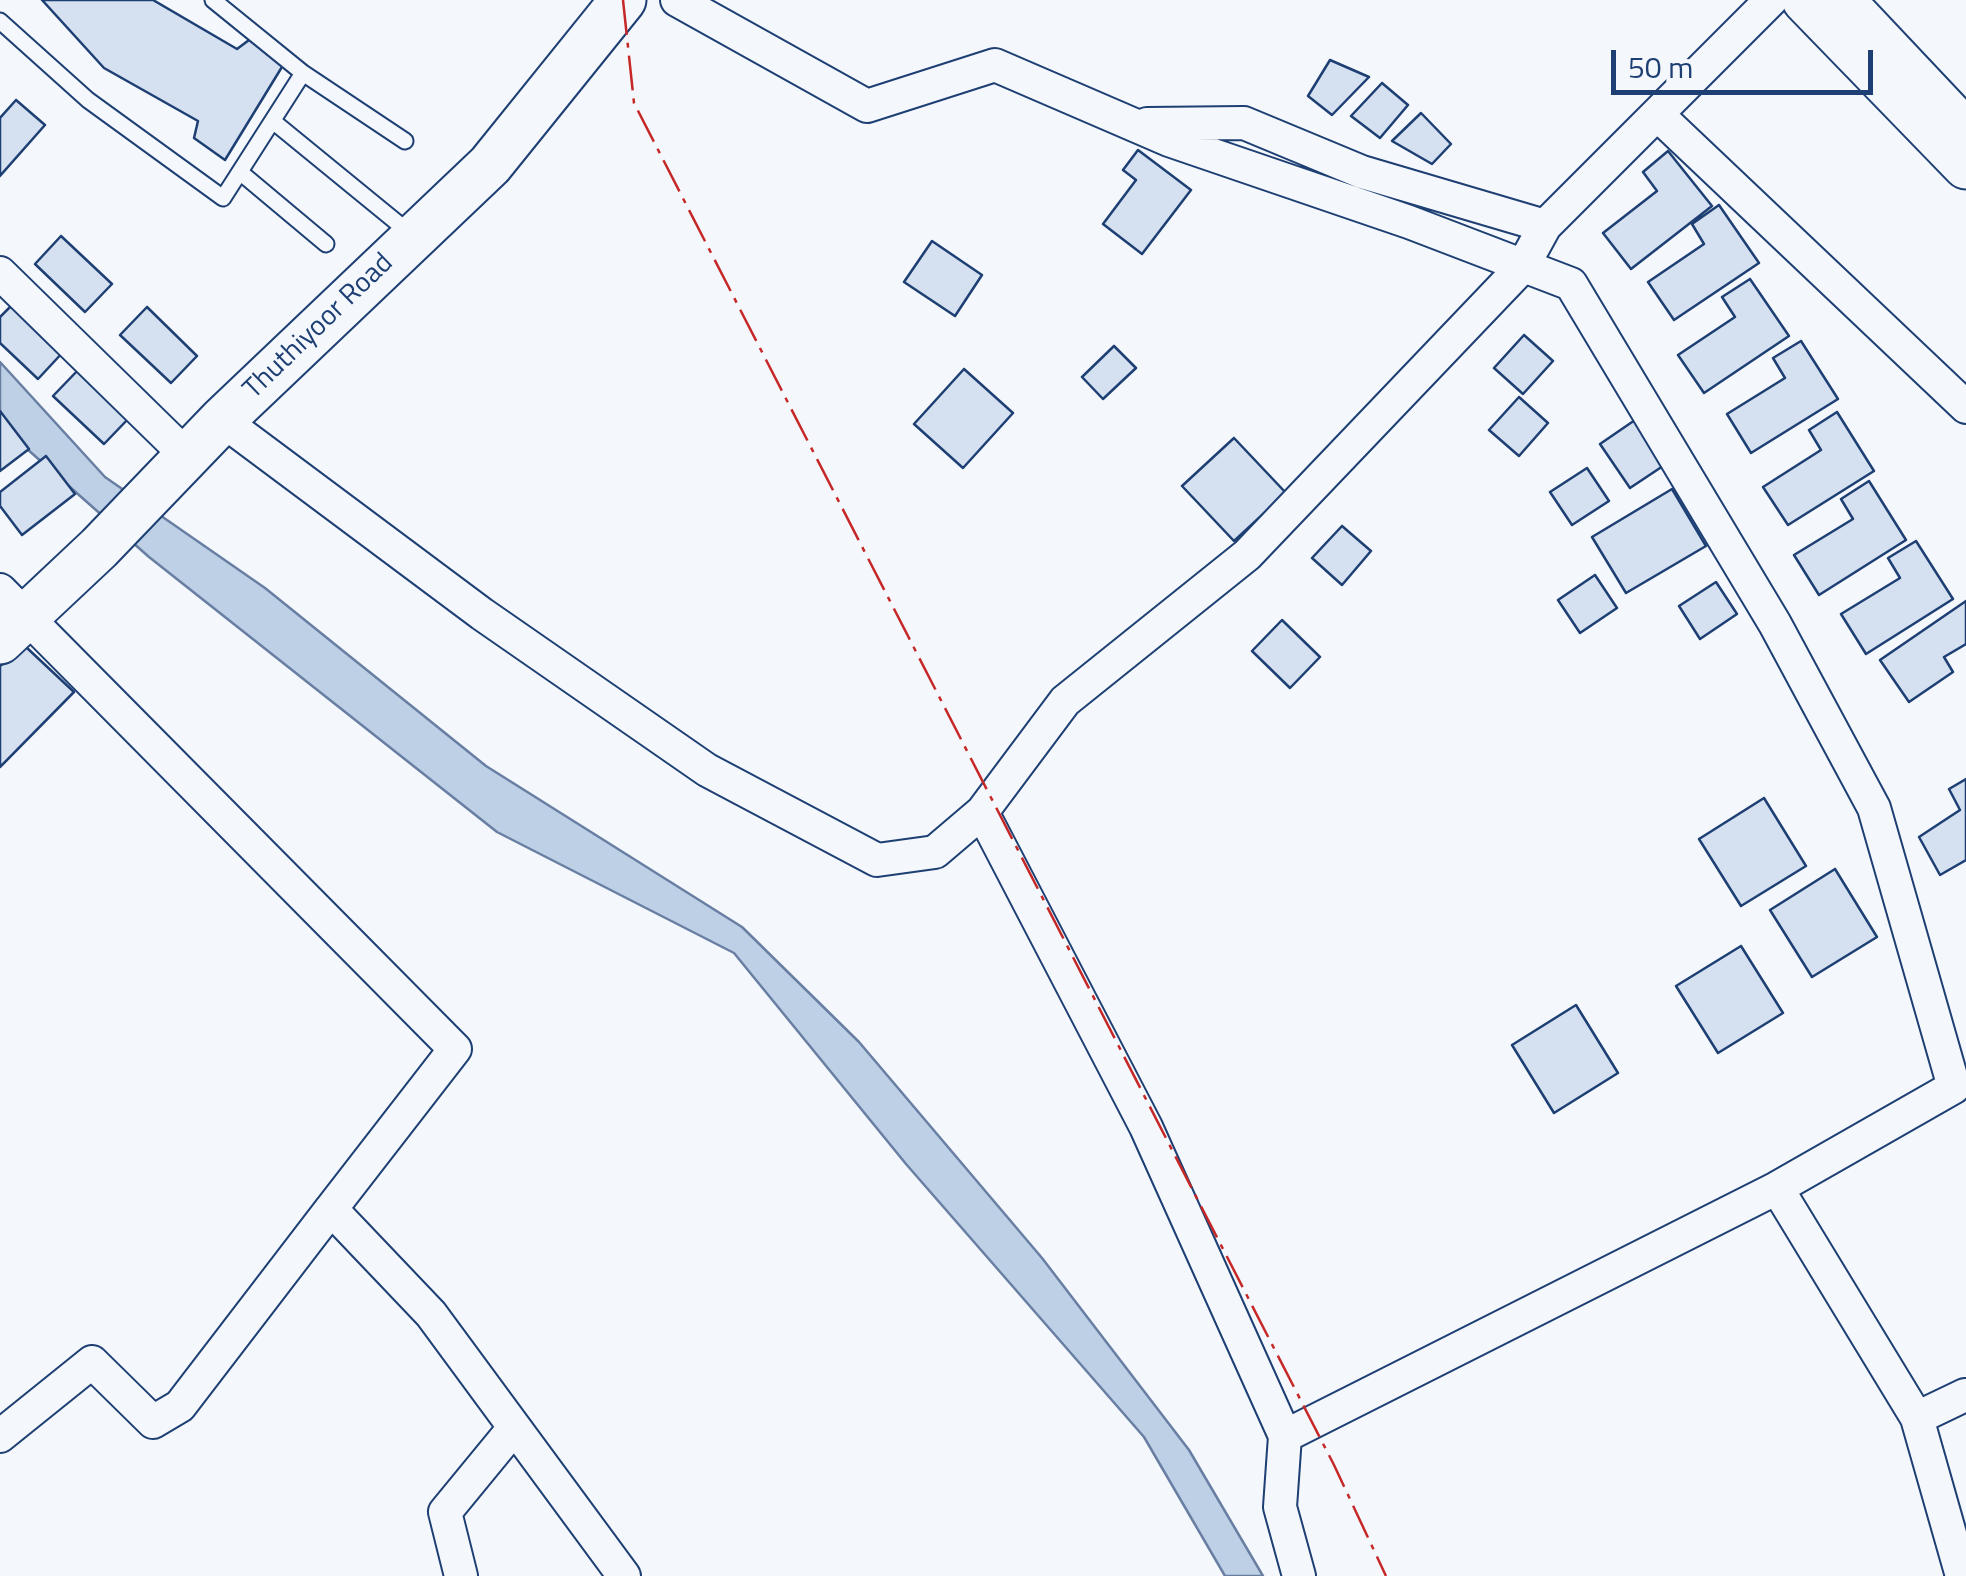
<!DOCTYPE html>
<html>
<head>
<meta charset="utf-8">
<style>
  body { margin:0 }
  #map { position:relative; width:1966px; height:1576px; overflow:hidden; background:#f4f7fb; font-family:"Titillium Web",sans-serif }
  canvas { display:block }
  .scale { position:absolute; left:1611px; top:50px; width:262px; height:45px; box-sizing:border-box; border:5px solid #1d3f73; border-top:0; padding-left:12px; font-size:30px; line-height:35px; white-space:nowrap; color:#1d3f73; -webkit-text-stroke:8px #f4f7fb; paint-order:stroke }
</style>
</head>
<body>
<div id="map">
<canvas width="1966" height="1576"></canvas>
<div class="scale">50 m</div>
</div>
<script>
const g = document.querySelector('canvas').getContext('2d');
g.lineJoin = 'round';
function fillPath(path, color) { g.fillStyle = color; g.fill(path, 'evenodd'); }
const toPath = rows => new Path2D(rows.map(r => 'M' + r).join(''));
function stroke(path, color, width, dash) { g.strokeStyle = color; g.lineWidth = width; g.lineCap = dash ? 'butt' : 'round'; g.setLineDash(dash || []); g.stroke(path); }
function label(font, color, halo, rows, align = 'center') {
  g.font = font + ' "Titillium Web",sans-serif'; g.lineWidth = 8; g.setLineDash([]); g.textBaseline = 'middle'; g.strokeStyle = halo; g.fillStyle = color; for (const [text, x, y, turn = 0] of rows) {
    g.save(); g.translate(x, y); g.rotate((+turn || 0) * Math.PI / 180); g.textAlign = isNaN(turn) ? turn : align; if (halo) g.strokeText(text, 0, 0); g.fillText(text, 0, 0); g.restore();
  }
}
const water = toPath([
  [0,362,105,477,265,588,486,766,742,927,859,1042,1042,1258,1189,1450,1263,1576,1225,1576,1144,1437,906,1164,734,953,497,832,149,557,0,425,0,362]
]);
const building = toPath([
  [42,0,153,0,237,49,249,40,285,62,225,160,194,138,198,121,104,68,42,0],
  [1330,60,1369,77,1332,115,1308,96,1330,60],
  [1382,83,1408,105,1380,138,1351,116,1382,83],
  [16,100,45,125,0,176,0,118,16,100],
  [1421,113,1451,144,1432,164,1392,141,1421,113],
  [1138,150,1191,190,1142,254,1103,224,1136,180,1123,170,1138,150],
  [1668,151,1712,206,1631,269,1603,233,1657,191,1643,172,1668,151],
  [1719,205,1759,263,1674,320,1648,282,1704,244,1692,224,1719,205],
  [61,236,112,284,85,312,35,264,61,236],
  [932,241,982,275,955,316,904,282,932,241],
  [1750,279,1789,336,1704,393,1678,355,1735,317,1722,297,1750,279],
  [14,303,64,351,38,379,0,343,0,317,14,303],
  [147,307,197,356,171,383,120,335,147,307],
  [1524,335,1553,361,1523,394,1494,368,1524,335],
  [1801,341,1838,399,1751,453,1727,414,1785,378,1773,358,1801,341],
  [1114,346,1136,368,1103,399,1082,377,1114,346],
  [80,368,130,417,104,444,53,396,80,368],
  [964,369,1013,413,963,468,914,424,964,369],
  [1519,397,1548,423,1519,456,1489,430,1519,397],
  [0,411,29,449,0,471,0,411],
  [1837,412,1874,471,1788,525,1763,487,1821,450,1809,430,1837,412],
  [1635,420,1666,464,1630,488,1600,444,1635,420],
  [1234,438,1286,493,1234,541,1182,486,1234,438],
  [46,456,75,494,22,535,0,506,0,492,46,456],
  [1587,468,1609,501,1572,525,1550,492,1587,468],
  [1869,481,1906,540,1819,595,1794,555,1853,519,1841,499,1869,481],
  [1672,489,1706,546,1626,593,1592,537,1672,489],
  [1342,526,1371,551,1342,585,1312,558,1342,526],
  [1916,541,1953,599,1866,654,1841,614,1900,578,1888,558,1916,541],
  [1595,575,1617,608,1580,633,1558,600,1595,575],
  [1716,582,1737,614,1700,639,1679,606,1716,582],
  [1966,601,1966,644,1944,657,1953,672,1909,702,1880,660,1966,601],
  [1282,620,1320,657,1290,688,1252,651,1282,620],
  [26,647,74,692,0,767,0,666,26,647],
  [1966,779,1966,860,1940,875,1919,837,1960,810,1949,789,1966,779],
  [1764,798,1806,866,1741,906,1699,839,1764,798],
  [1835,869,1877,937,1812,977,1770,910,1835,869],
  [1741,946,1783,1013,1718,1053,1676,986,1741,946],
  [1576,1005,1618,1073,1554,1113,1512,1045,1576,1005]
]);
const service = toPath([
  [0,21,88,100,223,198,303,73,213,0],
  [303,73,405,141],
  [274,122,411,234],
  [240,172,326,244]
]);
const minor = toPath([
  [677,0,867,106,995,65,1169,140,1409,222,1571,284,1775,624,1874,808,1954,1087,1777,1188,1917,1418,1965,1395],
  [1850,0,1966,123],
  [1659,116,1966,407],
  [1147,124,1244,123,1362,172,1545,226],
  [0,273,186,455],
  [222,420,482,614,707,770,877,860,935,852,982,812,1146,1127,1285,1436,1280,1507,1299,1576],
  [0,590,455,1049,331,1209,431,1314,624,1576],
  [982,812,1065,701,1247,555,1523,266,1545,226,1771,0],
  [1917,1418,1962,1576],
  [0,1436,92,1362,153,1422,180,1406,331,1209],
  [1285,1436,1777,1188],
  [461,1576,445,1512,514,1428]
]);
const secondary = toPath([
  [1805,0,1966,166],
  [0,641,99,548,222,420,490,165,623,0]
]);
const power = toPath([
  [623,0,634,103,1334,1465,1386,1576]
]);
const streetNames = [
  ["Thuthiyoor Road",319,327,-44]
];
fillPath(water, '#bed0e5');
stroke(water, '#687fa3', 2.5);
fillPath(building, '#d5e0f0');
stroke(building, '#1d3f73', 2.5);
stroke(service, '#1d3f73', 19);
stroke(minor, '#1d3f73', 36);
stroke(secondary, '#1d3f73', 49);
stroke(service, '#f4f7fb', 15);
stroke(minor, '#f4f7fb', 32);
stroke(secondary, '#f4f7fb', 45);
stroke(power, '#c62828', 2.5, [35, 8, 5, 8]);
label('28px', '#1d3f73', '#f4f7fb', streetNames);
</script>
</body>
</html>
